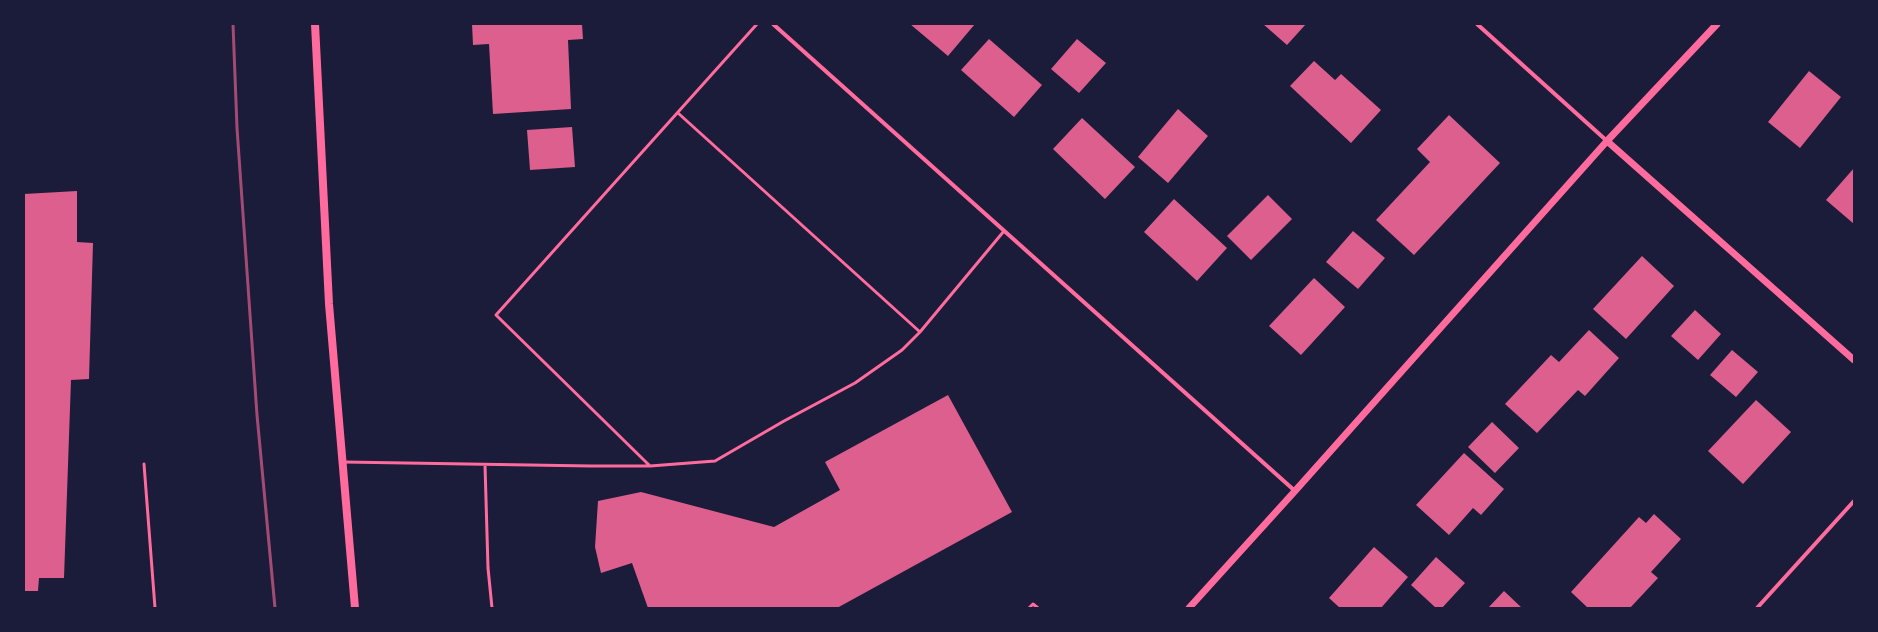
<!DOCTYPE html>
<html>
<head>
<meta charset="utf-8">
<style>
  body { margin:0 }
  #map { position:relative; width:1878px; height:632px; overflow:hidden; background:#1b1b3a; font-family:"DejaVu Sans",sans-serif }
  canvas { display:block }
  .frame { position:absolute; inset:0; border:25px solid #1b1b3a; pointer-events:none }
</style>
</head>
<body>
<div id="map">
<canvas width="1878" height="632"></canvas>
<div class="frame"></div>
</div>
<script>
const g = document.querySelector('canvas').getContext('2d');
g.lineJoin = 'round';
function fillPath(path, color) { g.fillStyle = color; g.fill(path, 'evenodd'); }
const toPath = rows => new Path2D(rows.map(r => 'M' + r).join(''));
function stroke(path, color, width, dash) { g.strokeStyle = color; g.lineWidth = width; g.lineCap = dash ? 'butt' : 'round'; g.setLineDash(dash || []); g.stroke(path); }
const building = toPath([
  [472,24,582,24,583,39,568,40,571,109,493,114,489,44,473,45],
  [910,24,975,24,948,56],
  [1263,24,1306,24,1287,45],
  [989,39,1042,85,1014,117,961,70],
  [1077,39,1106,63,1079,93,1051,69],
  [1314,61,1335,80,1341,74,1381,110,1351,143,1290,86],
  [1809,71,1841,97,1800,148,1768,122],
  [1178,109,1208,136,1168,183,1138,157],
  [1449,115,1500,163,1414,255,1376,220,1430,162,1417,149],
  [1082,118,1135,167,1105,199,1053,149],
  [572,127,575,167,530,170,527,130],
  [1854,168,1854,224,1826,200],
  [77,191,77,242,93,243,89,379,71,380,64,578,39,578,38,591,24,591,24,194],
  [1268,195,1292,219,1251,260,1227,236],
  [1174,199,1227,248,1197,281,1144,232],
  [1353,231,1385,258,1358,289,1326,262],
  [1642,256,1674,286,1626,339,1593,309],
  [1314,278,1345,307,1301,355,1269,326],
  [1695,310,1721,334,1698,360,1671,336],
  [1589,330,1619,358,1585,396,1578,390,1537,433,1505,404,1551,355,1559,362],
  [1732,350,1758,372,1736,397,1710,375],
  [948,395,1012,512,837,608,648,608,632,563,601,573,595,547,598,501,641,492,774,527,840,490,825,462],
  [1756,400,1791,432,1743,484,1708,451],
  [1492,422,1519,448,1495,473,1468,447],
  [1464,453,1504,489,1481,515,1473,508,1449,535,1416,505],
  [1654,514,1681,539,1651,572,1658,578,1630,608,1588,608,1571,592,1639,517,1646,523],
  [1374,547,1408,577,1381,608,1340,608,1329,598],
  [1436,557,1465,583,1442,608,1436,608,1411,585],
  [1504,591,1522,608,1488,608]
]);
const service = toPath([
  [757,24,496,315,650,466,715,461,784,421,855,383,902,350,920,332],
  [678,113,920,332,1004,231],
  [344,462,591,466,650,466],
  [144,464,155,608],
  [485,465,488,568,492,608],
  [1029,608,1033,604,1038,608]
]);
const minor = toPath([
  [773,24,1295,491],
  [1477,24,1607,141],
  [1757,608,1854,501]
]);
const tertiary = toPath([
  [1607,141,1854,360],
  [1189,608,1295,491,1607,141,1717,24]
]);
const secondary = toPath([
  [315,24,329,304,355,608]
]);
const rail = toPath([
  [233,24,237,128,257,415,275,608]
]);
fillPath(building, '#dd5f8e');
stroke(service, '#ff6b9d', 3);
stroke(minor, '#ff6b9d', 4);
stroke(tertiary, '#ff6b9d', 7);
stroke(secondary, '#ff6b9d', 8);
stroke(rail, '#a44b75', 3);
</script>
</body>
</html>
